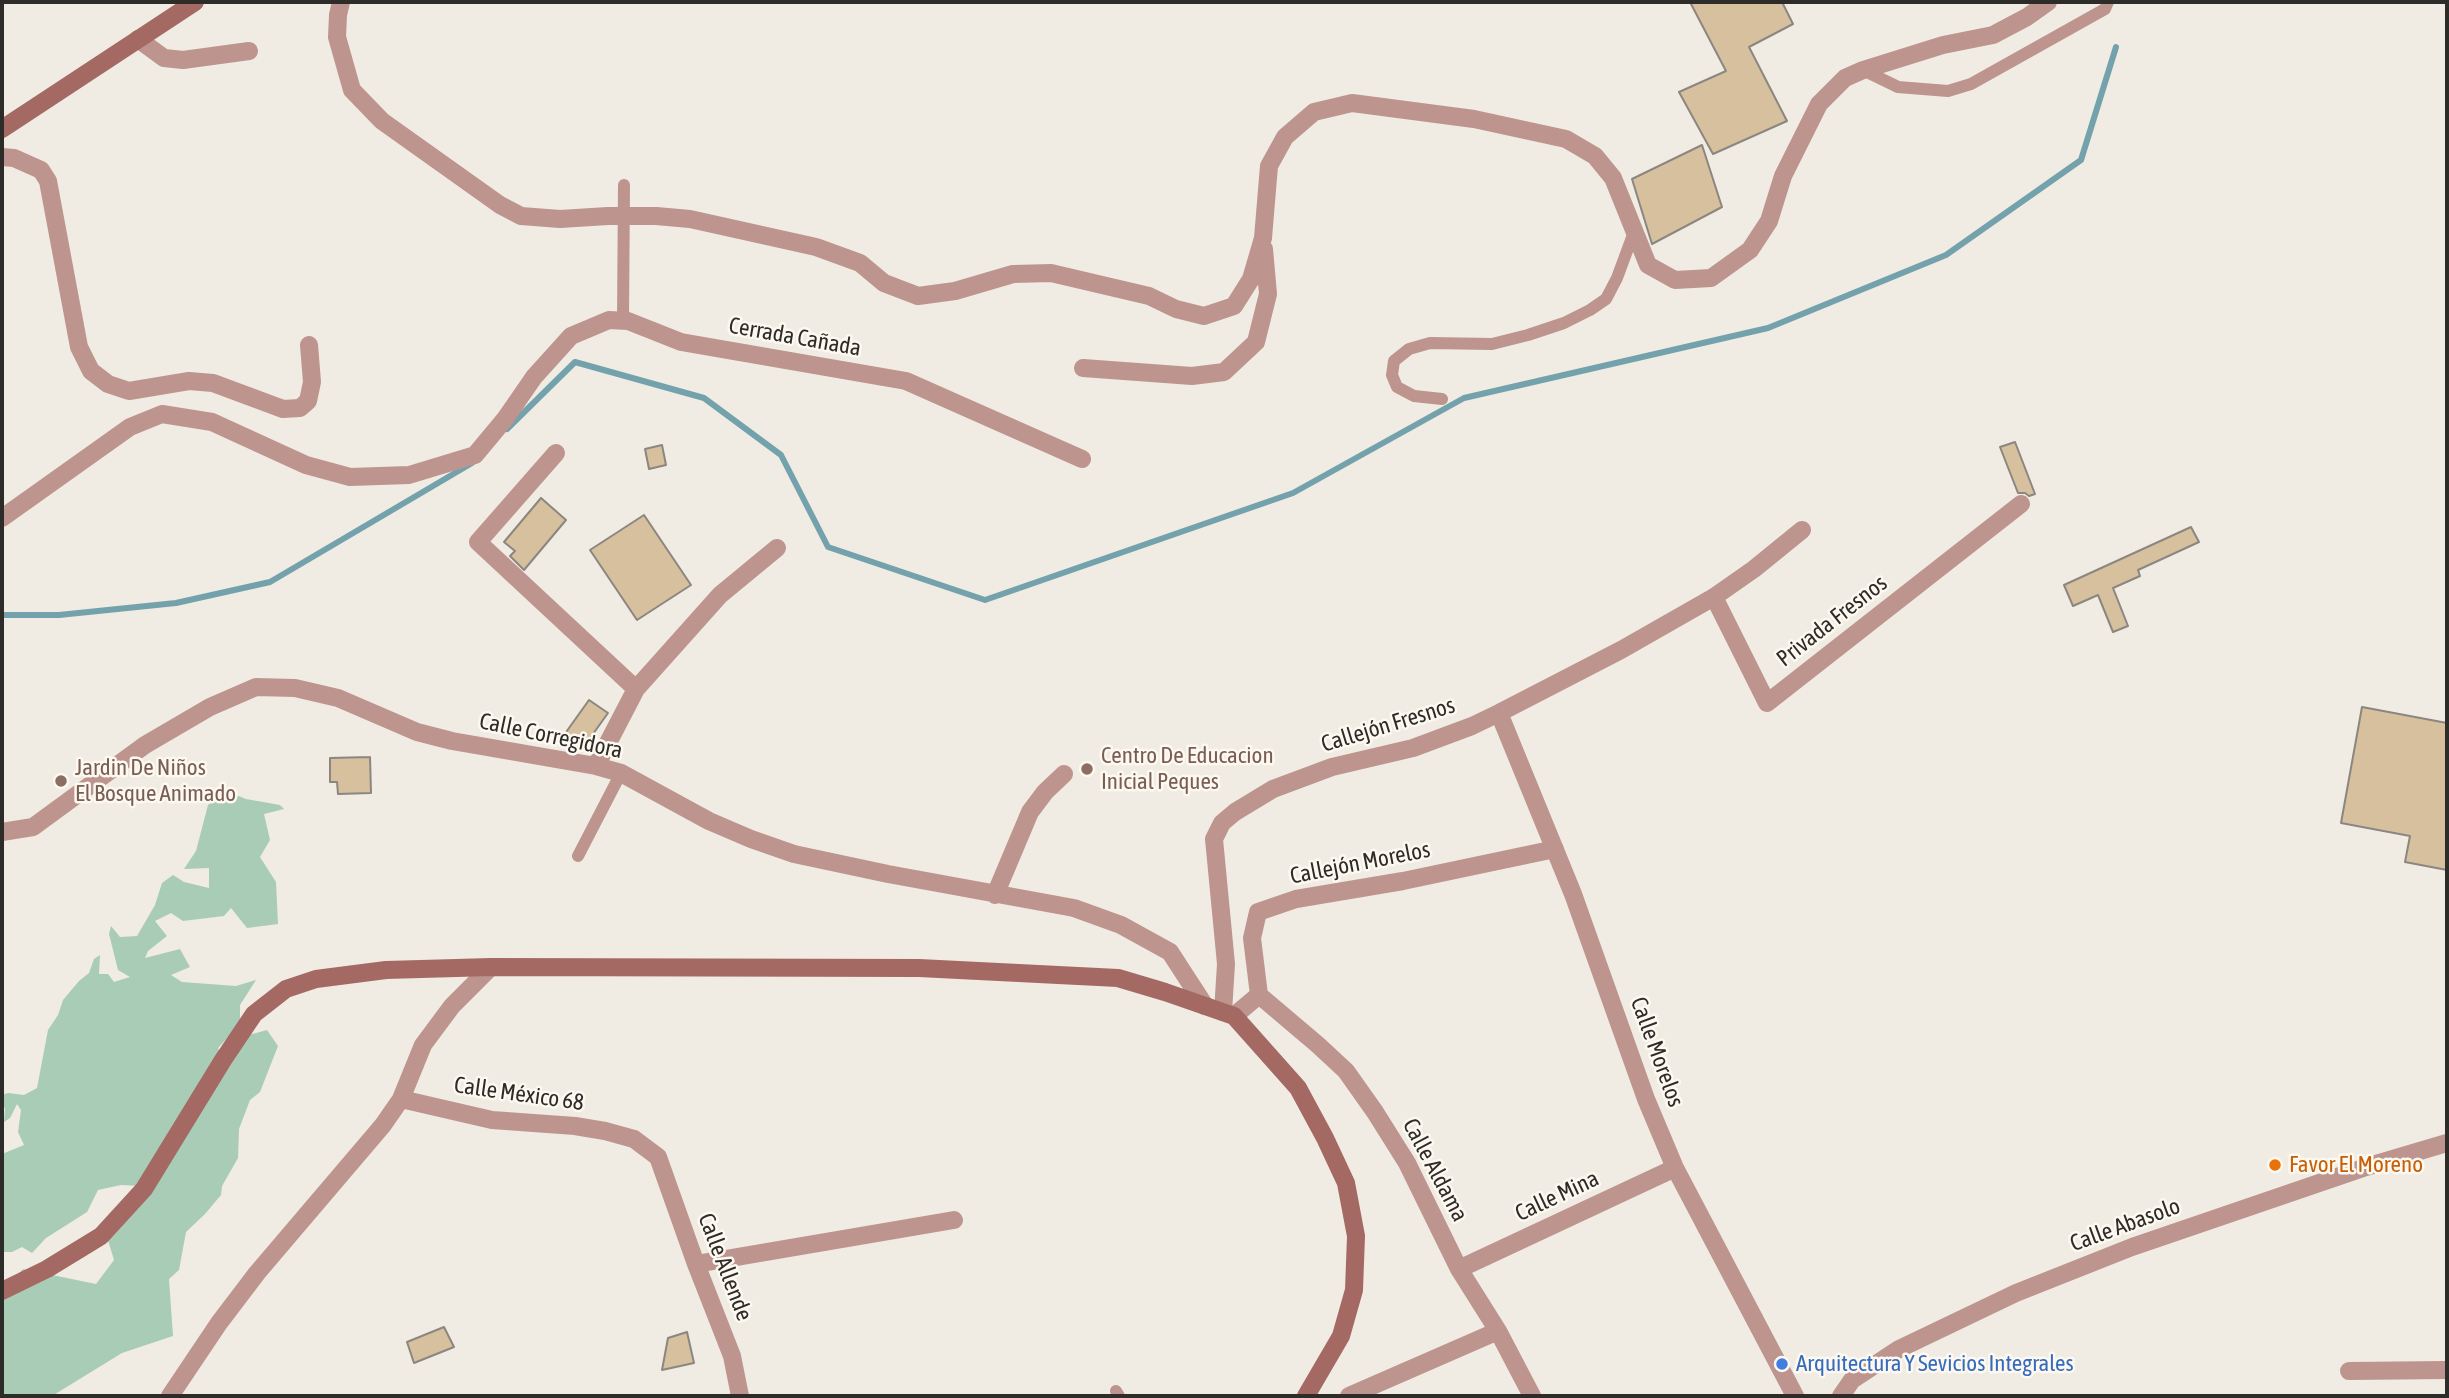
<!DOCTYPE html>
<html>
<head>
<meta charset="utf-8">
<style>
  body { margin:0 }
  #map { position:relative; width:2449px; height:1398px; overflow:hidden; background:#f0ebe3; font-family:"Asap Condensed",sans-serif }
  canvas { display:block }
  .frame { position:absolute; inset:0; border:4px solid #2e2c29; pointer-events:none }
</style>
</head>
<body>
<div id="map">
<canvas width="2449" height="1398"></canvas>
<div class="frame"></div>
</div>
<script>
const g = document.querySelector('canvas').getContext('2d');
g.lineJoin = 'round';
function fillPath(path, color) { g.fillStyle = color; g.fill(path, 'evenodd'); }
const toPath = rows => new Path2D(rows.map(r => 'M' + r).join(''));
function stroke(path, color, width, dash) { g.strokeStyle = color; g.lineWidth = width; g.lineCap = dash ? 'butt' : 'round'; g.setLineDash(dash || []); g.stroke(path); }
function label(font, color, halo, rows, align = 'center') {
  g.font = font + ' "Asap Condensed",sans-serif'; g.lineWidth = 5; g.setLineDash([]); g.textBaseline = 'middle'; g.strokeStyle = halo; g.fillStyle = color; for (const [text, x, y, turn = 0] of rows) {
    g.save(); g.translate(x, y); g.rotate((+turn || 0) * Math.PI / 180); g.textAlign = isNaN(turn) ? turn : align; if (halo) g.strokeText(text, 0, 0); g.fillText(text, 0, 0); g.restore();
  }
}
const green = toPath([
  [226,791,246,799,280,805,284,809,264,814,270,840,260,857,276,882,278,924,247,928,231,908,224,916,183,921,171,913,155,921,167,936,148,951,145,958,180,949,190,967,171,975,182,982,236,986,256,980,240,1005,240,1024,218,1048,224,1063,238,1038,267,1030,278,1046,260,1092,250,1100,239,1129,238,1158,222,1186,221,1195,205,1214,186,1232,179,1270,169,1279,173,1336,122,1353,52,1396,2,1396,2,1291,23,1269,96,1284,114,1260,107,1237,140,1186,121,1185,98,1190,87,1212,46,1238,32,1253,22,1247,12,1252,2,1252,2,1154,24,1145,18,1132,21,1110,17,1104,10,1118,4,1122,5,1108,2,1106,2,1095,8,1093,24,1095,37,1088,48,1030,58,1015,63,1000,79,981,89,973,94,959,100,955,99,974,108,974,114,982,130,977,118,970,109,934,111,926,120,937,137,936,155,905,162,883,173,875,184,882,209,888,209,868,184,869,196,851,208,805]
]);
const stream = toPath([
  [507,429,575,362,704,398,781,455,828,547,985,600,1293,493,1464,398,1768,328,1946,255,2081,160,2116,47],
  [2,615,59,615,176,603,270,582,472,463]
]);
const building = toPath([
  [1690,2,1782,2,1793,24,1749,47,1787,121,1713,154,1679,92,1726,71,1690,2],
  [1702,145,1722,207,1652,244,1632,179,1702,145],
  [2015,442,2035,494,2029,496,2025,493,2018,493,2000,447,2015,442],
  [662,445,666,465,649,469,645,449,662,445],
  [541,498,566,520,524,570,510,556,515,551,504,542,541,498],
  [644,515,691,585,637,620,590,550,644,515],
  [2191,527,2199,542,2138,570,2140,576,2113,588,2128,626,2113,632,2098,595,2073,606,2064,585,2191,527],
  [589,700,608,713,583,748,564,735,589,700],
  [2362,707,2447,723,2447,870,2405,862,2410,836,2341,823,2362,707],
  [370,757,371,793,338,794,337,782,330,782,330,758,370,757],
  [444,1327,454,1347,414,1363,407,1342,444,1327],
  [687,1332,694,1363,662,1370,668,1338,687,1332]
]);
const lane = toPath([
  [1863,70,1898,87,1948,91,1971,84,2105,9,2108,2],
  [623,319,624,185],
  [1442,399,1414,396,1397,387,1392,375,1394,361,1409,349,1430,343,1492,344,1528,335,1564,323,1590,310,1606,299,1617,278,1634,232],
  [578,856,621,773],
  [1116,1391,1119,1396]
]);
const street = toPath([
  [341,2,338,15,337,37,352,90,382,121,500,205,521,216,560,219,608,216],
  [138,39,164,58,183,60,249,51],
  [2,157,14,158,41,170,48,181,79,347,91,371,108,384,129,391,189,381,213,383,283,409,300,408,308,401,312,382,309,345],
  [656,216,690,219,816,247,860,263,884,283,918,296,955,291,1013,274,1051,273,1149,296,1176,309,1204,316,1234,306,1251,279,1263,238,1269,166,1285,137,1314,112,1352,103,1474,119,1566,139,1595,156,1613,178,1648,265,1675,280,1711,278,1750,250,1769,221,1783,176,1819,104,1845,78,1863,70,1943,45,1993,35,2027,17,2048,2],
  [1083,368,1192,376,1224,372,1256,342,1268,294,1264,249],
  [556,453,478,542,636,689],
  [2,518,130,427,162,414,212,422,306,465,350,477,409,475,475,455,505,419,534,377,571,336,609,320,628,321,681,342,906,381,1082,459],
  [1714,597,1767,703,2021,504],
  [1499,713,1573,894,1646,1099,1675,1168,1795,1396],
  [596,766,636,689,720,595,777,548],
  [2,832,33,827,145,745,210,707,256,687,295,688,338,698,417,732,452,741,596,766,621,773,709,821,751,839,794,854,888,874,1074,908,1121,925,1170,952,1205,1006],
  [995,895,1030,812,1045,792,1064,774],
  [1259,995,1318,1045,1346,1071,1375,1112,1407,1163,1459,1269,1498,1331,1532,1396],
  [1259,995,1252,938,1258,912,1296,899,1403,881,1555,849],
  [1223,1012,1226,964,1214,839,1222,823,1235,812,1273,789,1332,767,1413,748,1472,726,1499,713,1621,650,1714,597,1754,569,1802,530],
  [1234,1016,1259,995],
  [401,1099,492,1120,575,1126,605,1131,634,1139,658,1157,696,1264,732,1356,740,1396],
  [696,1264,954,1220],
  [1459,1269,1675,1168],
  [2349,1371,2447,1370],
  [170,1396,219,1323,257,1273,383,1125,401,1099,423,1045,452,1006,491,967],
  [1349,1396,1498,1331],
  [1841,1396,1852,1380,1899,1349,2016,1293,2132,1247,2366,1167,2447,1143]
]);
const secondary = toPath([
  [2,129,195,2],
  [2,1291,47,1269,101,1236,144,1189,223,1060,254,1014,286,989,316,979,386,970,491,967,919,968,1118,978,1165,992,1234,1016,1298,1088,1325,1138,1346,1183,1356,1236,1354,1290,1341,1336,1306,1396]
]);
const streetBridge = toPath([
  [608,216,656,216]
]);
const markers = [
  [1087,769,7,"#8d6e63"],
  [61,781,7,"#8d6e63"],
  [2275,1165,7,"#e8710a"],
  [1782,1364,7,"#3f7fe0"]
];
const streetNames = [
  ["Cerrada Cañada",795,337,10],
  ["Privada Fresnos",1832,621,-38],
  ["Callejón Fresnos",1388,725,-17],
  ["Calle Corregidora",551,736,12],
  ["Callejón Morelos",1360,863,-11],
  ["Calle Morelos",1657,1052,70],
  ["Calle México 68",519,1094,8],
  ["Calle Aldama",1435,1170,62],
  ["Calle Mina",1557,1196,-25],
  ["Calle Abasolo",2125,1225,-20],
  ["Calle Allende",725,1267,69]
];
const educationNames = [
  ["Centro De Educacion",1101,756],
  ["Inicial Peques",1101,782],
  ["Jardin De Niños",75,768],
  ["El Bosque Animado",75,794]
];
const foodNames = [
  ["Favor El Moreno",2289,1165]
];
const shopNames = [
  ["Arquitectura Y Sevicios Integrales",1796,1364]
];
fillPath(green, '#a9ccb7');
stroke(stream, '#73a2ac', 6);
fillPath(building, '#d7c09e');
stroke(building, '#8b8780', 2);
stroke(lane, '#bd948e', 12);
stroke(street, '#bd948e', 18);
stroke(secondary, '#a36962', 18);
stroke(streetBridge, '#bd948e', 18);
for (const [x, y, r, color] of markers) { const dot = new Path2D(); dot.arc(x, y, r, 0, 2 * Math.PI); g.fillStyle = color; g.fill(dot); stroke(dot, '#fdf8f0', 2.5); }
label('23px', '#2e2c29', '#fdf8f0', streetNames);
label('23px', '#785e54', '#fdf8f0', educationNames, 'left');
label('23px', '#c56008', '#fdf8f0', foodNames, 'left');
label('23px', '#366cbe', '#fdf8f0', shopNames, 'left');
</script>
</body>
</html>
